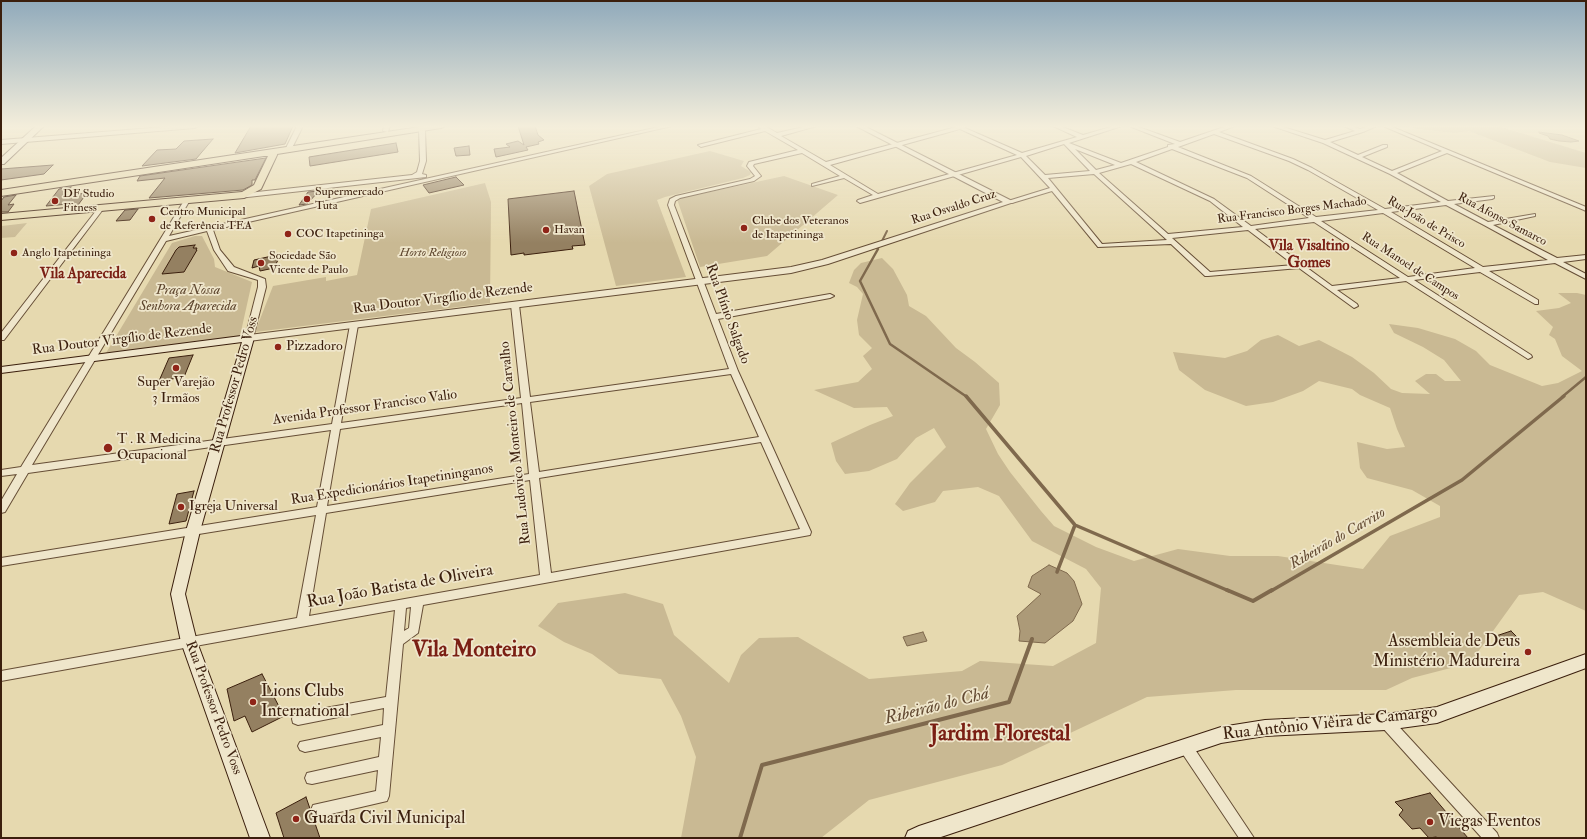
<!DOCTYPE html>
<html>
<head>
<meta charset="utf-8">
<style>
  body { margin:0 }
  #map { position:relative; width:1587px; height:839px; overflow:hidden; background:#e6d9af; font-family:"IM FELL Double Pica",serif }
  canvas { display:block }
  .frame { position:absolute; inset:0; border:2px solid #3b1f0d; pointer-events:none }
</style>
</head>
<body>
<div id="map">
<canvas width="1587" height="839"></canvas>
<div class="frame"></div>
</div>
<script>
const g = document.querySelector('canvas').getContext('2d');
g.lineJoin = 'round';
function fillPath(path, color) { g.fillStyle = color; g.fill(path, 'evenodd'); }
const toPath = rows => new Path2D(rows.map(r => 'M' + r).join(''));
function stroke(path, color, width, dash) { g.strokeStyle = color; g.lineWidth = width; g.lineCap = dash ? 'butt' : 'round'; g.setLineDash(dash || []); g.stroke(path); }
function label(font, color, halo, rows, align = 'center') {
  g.font = font + ' "IM FELL Double Pica",serif'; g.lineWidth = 3.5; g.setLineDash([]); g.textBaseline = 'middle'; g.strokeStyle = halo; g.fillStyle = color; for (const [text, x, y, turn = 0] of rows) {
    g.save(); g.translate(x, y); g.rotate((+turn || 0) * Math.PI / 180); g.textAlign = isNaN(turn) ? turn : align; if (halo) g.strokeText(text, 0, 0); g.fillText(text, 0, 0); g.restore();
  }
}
const green = toPath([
  [1407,126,1498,126,1586,153,1586,168,1550,162,1469,131,1454,133,1417,129],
  [710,151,744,161,741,166,751,172,750,175,743,178,665,197,657,200,686,277,616,286,589,186,607,174],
  [784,176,838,195,767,256,700,267,677,199],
  [485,183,491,202,490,303,255,332,273,286,326,277,326,281,357,275,371,209],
  [27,223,15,237,1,238,2,226],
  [195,236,202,236,214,259,215,267,252,282,240,336,106,353,172,243],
  [882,258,893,269,907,295,909,306,926,316,956,348,975,362,999,383,1000,405,986,429,998,454,1010,472,1041,511,1054,526,1096,547,1134,561,1178,549,1230,556,1278,556,1363,569,1390,536,1440,517,1440,506,1412,490,1367,478,1360,468,1357,442,1387,449,1405,447,1397,429,1390,408,1360,395,1352,389,1319,381,1303,391,1273,402,1246,406,1205,390,1179,370,1173,352,1225,358,1247,351,1261,340,1278,335,1299,346,1319,340,1352,357,1374,373,1391,389,1402,393,1430,394,1415,381,1426,374,1436,374,1445,381,1461,381,1444,360,1423,347,1394,333,1389,324,1418,328,1455,339,1476,351,1490,365,1542,386,1558,383,1582,371,1562,356,1555,339,1549,335,1553,327,1536,311,1559,308,1571,303,1558,293,1577,293,1586,295,1586,611,1543,592,1519,595,1470,663,1412,678,1386,690,1236,690,1147,697,1002,765,869,800,821,838,681,838,696,757,681,716,661,679,619,674,592,654,564,642,538,626,558,603,625,593,663,604,674,635,729,683,741,655,759,638,798,637,869,679,962,671,980,661,1053,666,1096,643,1101,588,1086,569,1032,541,999,496,978,487,943,491,935,502,903,511,895,504,910,483,946,447,934,428,916,438,897,459,869,471,845,474,836,461,831,443,870,425,893,416,887,407,854,408,814,390,858,382,872,369,863,356,872,348,859,335,857,320,863,294,857,287,849,283,854,270,861,263]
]);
const water = toPath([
  [1539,132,1562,135,1579,141,1571,142,1559,141,1550,139,1548,136,1539,133,1539,132],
  [1049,565,1067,573,1074,581,1082,604,1073,621,1045,643,1019,641,1020,631,1017,616,1041,594,1028,587,1032,576,1049,565],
  [923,632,927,641,907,646,903,637,923,632]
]);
const streamFar3 = toPath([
  [882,241,887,231]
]);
const streamFar2 = toPath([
  [878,249,860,281,890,344,967,397],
  [1562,397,1586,377]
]);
const streamFar1 = toPath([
  [966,396,1075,525,1229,591],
  [1057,572,1075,525],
  [1271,591,1462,480,1564,396]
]);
const stream = toPath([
  [1227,590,1253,601,1272,590],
  [740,838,762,765,1009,702,1032,639]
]);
const building = toPath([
  [251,126,293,126,285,144,235,153,251,126],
  [518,126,535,126,538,135,544,140,538,142,539,144,526,147,528,150,496,157,494,149,510,147,506,144,518,141,524,145,518,126],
  [213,139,196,159,142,166,157,150,176,149,184,141,213,139],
  [396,143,398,152,310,166,309,157,396,143],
  [469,146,470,155,456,156,454,148,469,146],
  [266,158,255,180,252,180,252,185,243,190,149,198,165,178,137,181,140,176,266,158],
  [53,165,44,174,1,180,1,169,53,165],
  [456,177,464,185,429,193,423,185,456,177],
  [71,187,64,196,87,193,78,205,66,207,69,204,46,206,59,189,71,187],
  [319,191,307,204,299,205,308,192,319,191],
  [574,191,585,245,572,246,573,249,524,255,524,253,511,255,508,199,574,191],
  [16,195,8,205,14,204,8,212,1,212,1,201,4,197,16,195],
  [138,209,130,220,116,221,125,210,138,209],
  [195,245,193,248,197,248,196,250,197,250,184,272,162,274,176,250,179,247,195,245],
  [281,254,274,268,260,271,259,266,252,268,254,260,281,254],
  [193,355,184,377,159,381,169,358,193,355],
  [194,491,186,521,169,524,177,494,194,491],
  [1511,631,1520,640,1502,643,1496,636,1511,631],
  [262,674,284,716,252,732,245,716,234,721,227,689,262,674],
  [1430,793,1468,838,1438,838,1436,837,1429,838,1420,828,1412,829,1399,815,1403,810,1395,802,1430,793],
  [306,797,320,838,284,838,276,813,306,797]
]);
const minor = toPath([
  [177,126,198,126,195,128,1,144,1,140,177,126],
  [297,126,303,126,291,150,286,151,285,150,297,126],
  [384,126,390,126,388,132,383,131,384,126],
  [663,126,672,126,213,230,220,250,234,267,265,279,266,287,253,338,249,340,245,338,258,287,258,280,228,271,214,250,207,231,166,241,32,465,332,424,350,325,354,323,358,325,341,423,521,398,511,305,515,303,519,305,530,397,729,369,668,205,670,199,676,196,750,179,755,176,747,166,749,162,798,150,765,131,701,147,698,145,761,129,758,126,765,126,777,133,808,126,817,126,781,136,826,162,956,127,954,126,965,126,965,128,1022,153,1077,137,1053,126,1060,126,1083,135,1114,126,1122,126,1069,143,1121,163,1168,147,1168,145,1175,144,1129,126,1136,126,1180,142,1227,126,1235,126,1219,132,1293,159,1312,168,1385,209,1441,202,1390,174,1323,143,1272,126,1280,126,1325,140,1355,131,1344,126,1352,126,1360,129,1369,126,1377,126,1363,132,1330,142,1358,155,1383,145,1387,145,1387,147,1362,157,1392,171,1442,151,1383,126,1390,126,1586,207,1586,211,1584,210,1447,153,1397,173,1448,201,1494,196,1494,198,1492,199,1454,204,1488,222,1535,214,1535,216,1493,225,1557,258,1586,255,1586,259,1563,262,1586,274,1586,279,1555,263,1489,271,1538,300,1538,304,1535,304,1480,272,1414,280,1531,355,1532,357,1528,359,1406,281,1337,290,1357,304,1358,306,1354,308,1299,268,1208,276,1205,276,1171,244,1098,247,1052,191,1012,203,1008,203,1008,201,1050,188,1021,157,860,203,857,201,858,200,873,195,844,178,812,186,812,184,840,176,802,153,754,164,753,166,761,176,754,181,680,198,675,201,674,205,716,314,830,294,834,296,830,298,718,319,738,371,811,532,810,535,423,605,418,633,403,644,389,796,387,801,318,817,313,815,311,810,313,805,376,791,378,770,312,784,307,783,305,778,307,773,379,757,381,737,305,752,300,750,298,746,300,742,383,725,384,708,298,725,293,723,292,719,293,715,298,713,386,697,395,610,1,681,1,671,297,618,316,515,1,566,1,558,317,507,331,430,28,473,5,512,1,513,1,501,17,474,1,476,1,470,21,467,185,199,190,200,169,236,663,126],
  [960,129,1017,155,878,194,830,165,960,129],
  [1214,134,1289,161,1308,170,1378,210,1316,217,1251,176,1178,147,1214,134],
  [1064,144,1090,171,1045,175,1026,156,1064,144],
  [1075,149,1115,165,1096,170,1075,149],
  [1172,149,1247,178,1309,218,1251,226,1214,199,1136,162,1172,149],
  [1131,164,1210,201,1243,227,1168,234,1099,173,1131,164],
  [1094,174,1167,240,1102,244,1048,178,1094,174],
  [1446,205,1484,225,1548,260,1483,267,1391,212,1446,205],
  [1383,213,1475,268,1408,277,1321,221,1383,213],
  [1314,222,1400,278,1332,286,1306,267,1306,264,1302,264,1255,229,1314,222],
  [1248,230,1294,265,1210,272,1172,238,1248,230],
  [731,374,759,437,539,472,530,402,731,374],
  [522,403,529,474,327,506,340,429,522,403],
  [761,442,800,529,551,573,539,478,761,442],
  [530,480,540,575,309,616,326,513,530,480],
  [411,607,409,628,404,631,406,608,411,607],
  [422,127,425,129,426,161,422,174,426,175,426,177,239,198,236,196,239,194,412,175,417,172,420,161,419,129,422,127],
  [99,207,104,208,4,340,1,340,1,333,99,207],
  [1386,716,1391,718,1497,833,1499,838,1482,838,1381,726,1380,722,1381,718,1386,716],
  [1185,740,1190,742,1254,838,1239,838,1180,750,1178,746,1180,742,1185,740]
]);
const tertiary = toPath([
  [856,126,864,126,1014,202,828,264,791,273,249,341,244,338,249,335,791,267,822,260,1003,202,856,126]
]);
const secondary = toPath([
  [36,126,44,126,4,164,1,164,1,158,36,126],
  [249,335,254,338,200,531,185,594,197,642,270,838,250,838,181,642,171,594,186,531,242,342,1,373,1,367,249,335],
  [1586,654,1586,668,1437,723,1386,730,1265,736,1221,743,938,838,905,838,908,831,919,826,1221,727,1265,720,1386,714,1437,707,1586,654]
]);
const primary = toPath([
  [426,126,445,126,441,128,277,154,277,155,261,189,244,198,1,220,1,214,242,192,254,185,268,156,264,156,1,196,1,190,426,126]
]);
const markers = [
  [307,199,4,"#8f2418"],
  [55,201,4,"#8f2418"],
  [152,219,4,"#8f2418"],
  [744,228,4,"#8f2418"],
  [546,230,4,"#8f2418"],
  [288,234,4,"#8f2418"],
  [14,253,4,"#8f2418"],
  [261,263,4,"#8f2418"],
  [278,347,4,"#8f2418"],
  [176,368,4,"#8f2418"],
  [108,448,5,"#8f2418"],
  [181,507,4,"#8f2418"],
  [1528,652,4,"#8f2418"],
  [253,702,4,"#8f2418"],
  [296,819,4,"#8f2418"],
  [1430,822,4,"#8f2418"]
];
const farPoinames = [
  ["Supermercado",315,192],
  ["Tuta",315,206],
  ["DF Studio",63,194],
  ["Fitness",63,208],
  ["Centro Municipal",160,212],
  ["de Referência TEA",160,226],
  ["Clube dos Veteranos",752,221],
  ["de Itapetininga",752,235],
  ["Havan",554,230],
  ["COC Itapetininga",296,234],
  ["Anglo Itapetininga",22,253],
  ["Sociedade São",269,256],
  ["Vicente de Paulo",269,270]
];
const farStreetnames = [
  ["Rua Osvaldo Cruz",954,208,-18],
  ["Rua Francisco Borges Machado",1292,211,-7],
  ["Rua Afonso Samarco",1502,220,28],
  ["Rua João de Prisco",1426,223,31],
  ["Rua Manoel de Campos",1410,267,33]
];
const farParknames = [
  ["Horto Religioso",433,253]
];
const parkNames = [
  ["Praça Nossa",188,291],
  ["Senhora Aparecida",188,307]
];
const streetNames = [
  ["Rua Doutor Virgílio de Rezende",443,299,-7],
  ["Rua Plínio Salgado",727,314,70],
  ["Rua Doutor Virgílio de Rezende",122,340,-7],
  ["Rua Professor Pedro Voss",235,385,-74],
  ["Avenida Professor Francisco Valio",365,408,-8],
  ["Rua Ludovico Monteiro de Carvalho",516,443,-96],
  ["Rua Expedicionários Itapetininganos",392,485,-9],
  ["Rua Professor Pedro Voss",213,708,70]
];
const poiNames = [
  ["Pizzadoro",286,347],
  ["Super Varejão",176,383,"center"],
  ["3 Irmãos",176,399,"center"],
  ["T . R Medicina",117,440],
  ["Ocupacional",117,456],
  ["Igreja Universal",189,507]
];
const farDistrictnames = [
  ["Vila Visaltino",1309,247],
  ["Gomes",1309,264],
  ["Vila Aparecida",83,275]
];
const waterNames = [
  ["Ribeirão do Carrito",1338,539,-30]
];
const nearStreetnames = [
  ["Rua João Batista de Oliveira",400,587,-10],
  ["Rua Antônio Viêira de Camargo",1330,724,-6]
];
const nearPoinames = [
  ["Assembleia de Deus",1520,642,"right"],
  ["Ministério Madureira",1520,662,"right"],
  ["Lions Clubs",261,692],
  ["International",261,712],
  ["Guarda Civil Municipal",304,819],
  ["Viegas Eventos",1438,822]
];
const nearWaternames = [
  ["Ribeirão do Chá",937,707,-14]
];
const nearDistrictnames = [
  ["Vila Monteiro",474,651],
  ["Jardim Florestal",1000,735]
];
fillPath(green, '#c9b993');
fillPath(water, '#ac9a78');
stroke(water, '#7f694d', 1);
stroke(streamFar3, '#7f694d', 2);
stroke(streamFar2, '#7f694d', 2.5);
stroke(streamFar1, '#7f694d', 3.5);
stroke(stream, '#7f694d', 4);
fillPath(building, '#948061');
stroke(building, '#3b1f0d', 1);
stroke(minor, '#664e36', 2);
stroke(tertiary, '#664e36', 2);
stroke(secondary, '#3b1f0d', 2);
stroke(primary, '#3b1f0d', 2);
fillPath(minor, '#efe6cb');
fillPath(tertiary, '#efe6cb');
fillPath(secondary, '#efe6cb');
fillPath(primary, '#e6d9af');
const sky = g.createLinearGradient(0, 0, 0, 243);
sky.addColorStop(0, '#90aabb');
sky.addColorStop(0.52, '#f4eedb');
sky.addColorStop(1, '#f4eedb00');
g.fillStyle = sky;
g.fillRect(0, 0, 1587, 243);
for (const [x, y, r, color] of markers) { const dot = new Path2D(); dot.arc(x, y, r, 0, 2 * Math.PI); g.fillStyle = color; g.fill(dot); stroke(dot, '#efe6cb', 1.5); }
label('12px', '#3b1f0d', '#efe6cb', farPoinames, 'left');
label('12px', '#3b1f0d', '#efe6cb', farStreetnames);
label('italic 12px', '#5e462e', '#efe6cb', farParknames);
label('italic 14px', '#5e462e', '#efe6cb', parkNames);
label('14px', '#3b1f0d', '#efe6cb', streetNames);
label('14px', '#3b1f0d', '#efe6cb', poiNames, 'left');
label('bold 15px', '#7a1f14', '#efe6cb', farDistrictnames);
label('italic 15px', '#634a32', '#efe6cb', waterNames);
label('17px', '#3b1f0d', '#efe6cb', nearStreetnames);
label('17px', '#3b1f0d', '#efe6cb', nearPoinames, 'left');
label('italic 18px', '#634a32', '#efe6cb', nearWaternames);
label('bold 22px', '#7a1f14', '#efe6cb', nearDistrictnames);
</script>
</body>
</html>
